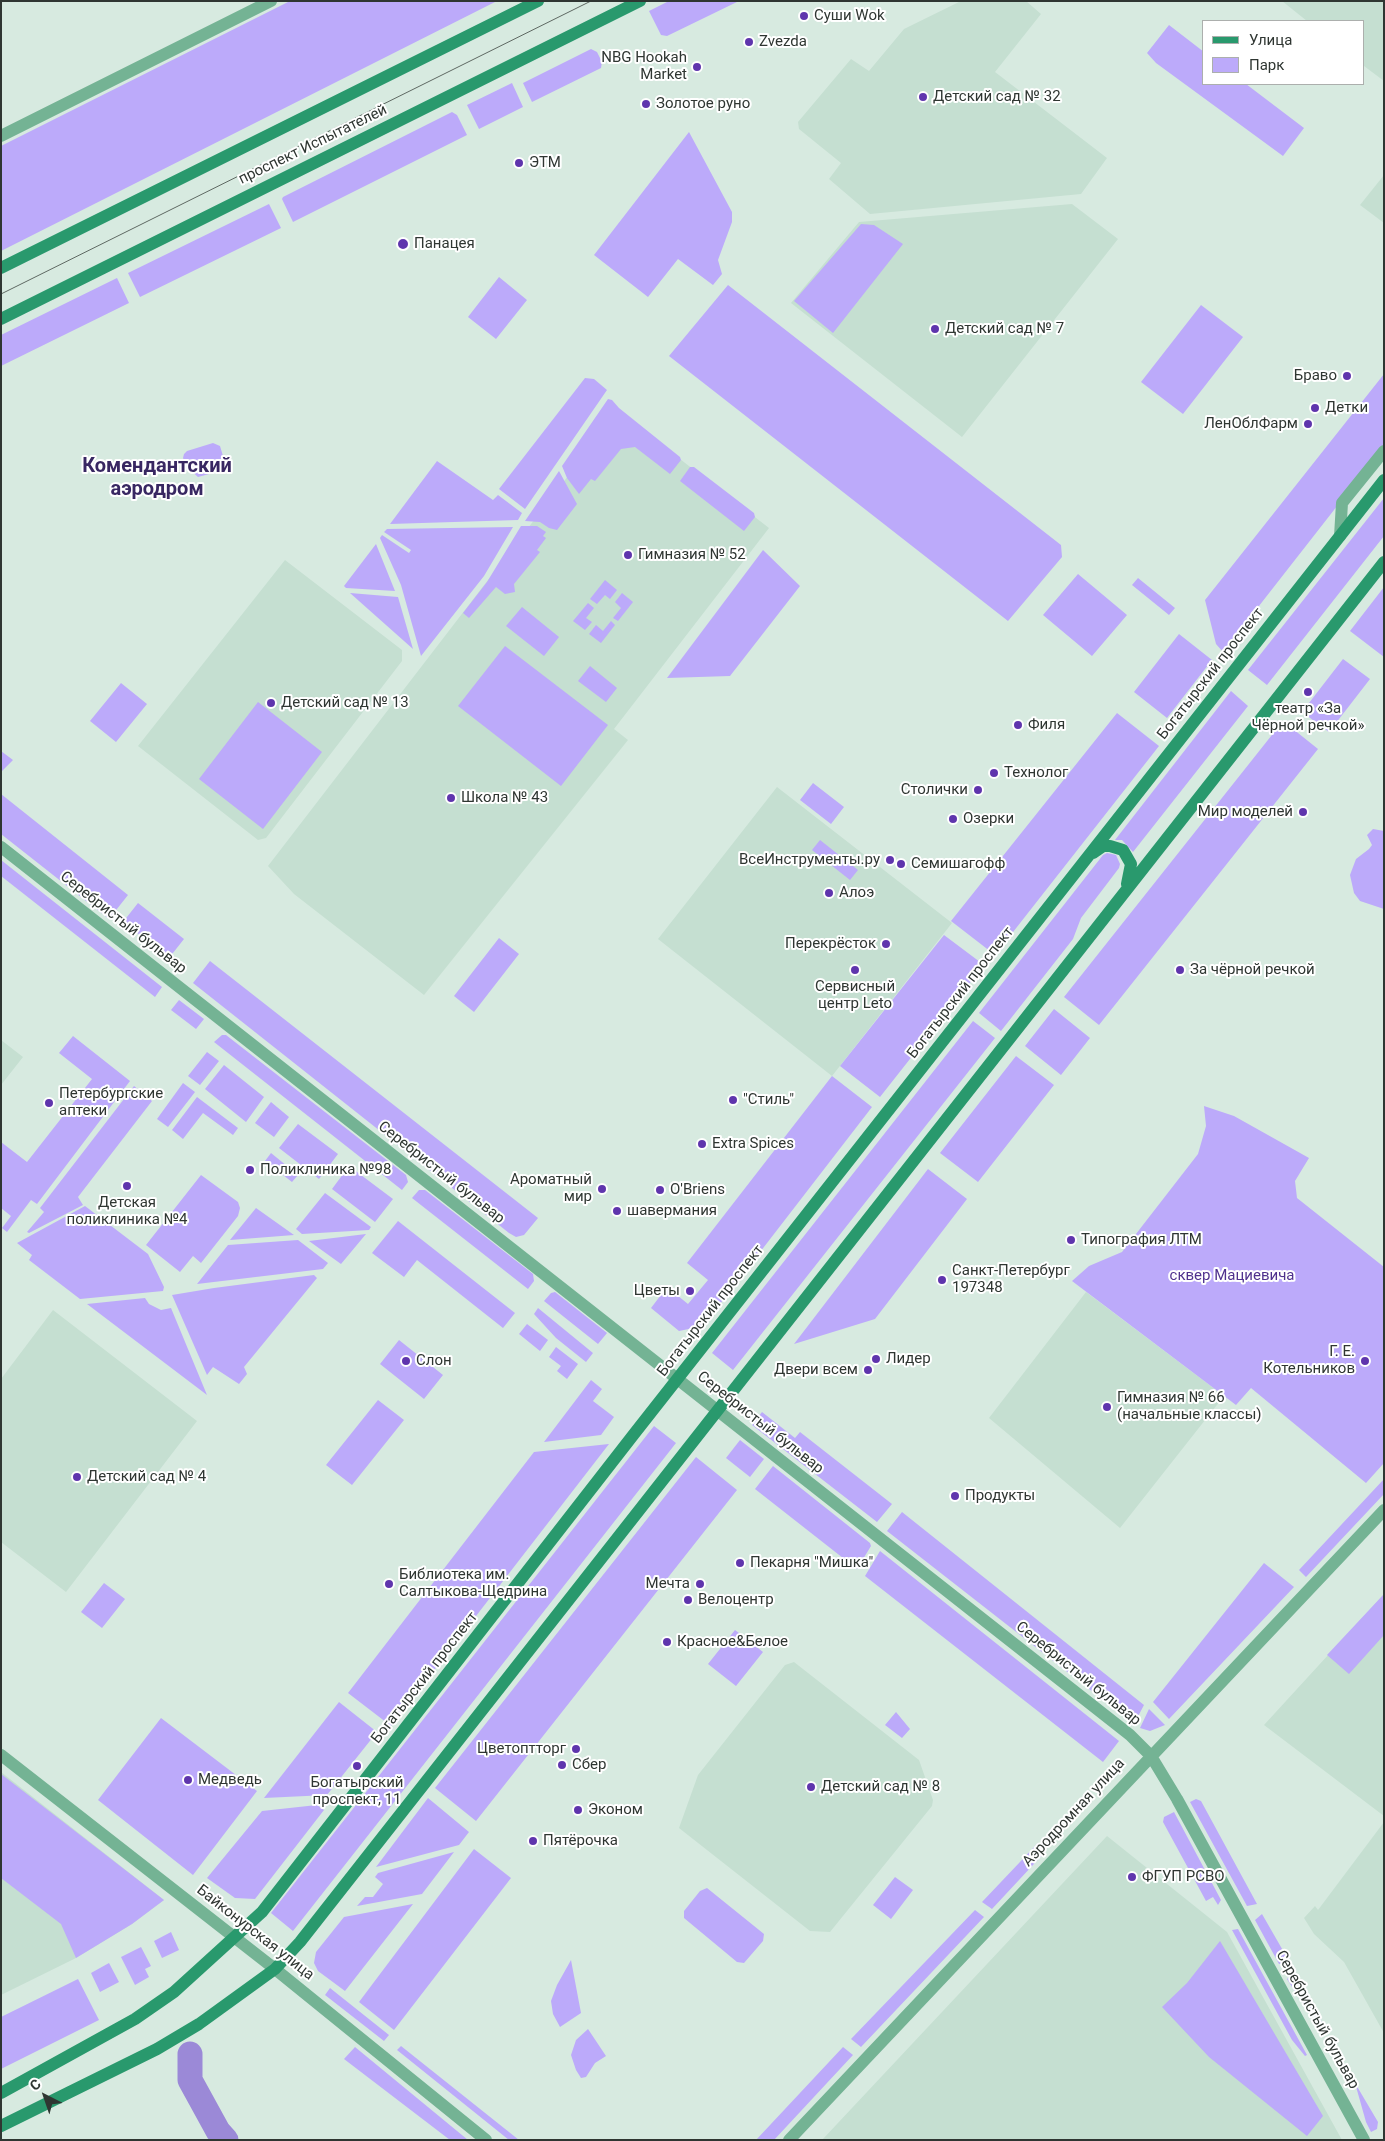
<!DOCTYPE html>
<html>
<head>
<meta charset="utf-8">
<style>
  body { margin:0 }
  #map { position:relative; width:1385px; height:2141px; overflow:hidden; background:#d7eae0; font-family:Roboto,sans-serif }
  canvas { display:block }
  .frame { position:absolute; inset:0; border:2px solid #2f3632; pointer-events:none }
  .legend { position:absolute; left:1202px; top:20px; width:162px; height:65px; box-sizing:border-box; background:#fff; border:1px solid #acafad; margin:0; padding:6px 9px; list-style:none; font-size:15px; color:#2f3632 }
  .legend li { display:flex; align-items:center; gap:10px; height:25px }
  .legend b { width:25px; border:1px solid #acafad }
  .north { position:absolute; left:20px; top:2071px; width:50px; height:50px; -webkit-text-stroke:4px #fff; paint-order:stroke; rotate:319deg; font-size:14px; font-weight:700; line-height:20px; text-align:center; color:#2f3632 }
  .north::after { content:''; display:block; margin:auto; width:18px; height:22px; background:#2f3632; clip-path:polygon(50% 0,100% 100%,50% 72%,0 100%) }
</style>
</head>
<body>
<div id="map">
<canvas width="1385" height="2141"></canvas>
<div class="frame"></div>
<ul class="legend">
<li><b style="height:6px;background:#29996d"></b>Улица</li>
<li><b style="height:14px;background:#bcaafa"></b>Парк</li>
</ul>
<div class="north">С</div>
</div>
<script>
const g = document.querySelector('canvas').getContext('2d');
g.lineJoin = 'round';
function fillPath(path, color) { g.fillStyle = color; g.fill(path, 'evenodd'); }
const toPath = rows => new Path2D(rows.map(r => 'M' + r).join(''));
function stroke(path, color, width, dash) { g.strokeStyle = color; g.lineWidth = width; g.lineCap = dash ? 'butt' : 'round'; g.setLineDash(dash || []); g.stroke(path); }
function label(font, color, halo, rows, align = 'center') {
  g.font = font + ' Roboto,sans-serif'; g.lineWidth = 4; g.setLineDash([]); g.textBaseline = 'middle'; g.strokeStyle = halo; g.fillStyle = color; for (const [text, x, y, turn = 0] of rows) {
    g.save(); g.translate(x, y); g.rotate((+turn || 0) * Math.PI / 180); g.textAlign = isNaN(turn) ? turn : align; if (halo) g.strokeText(text, 0, 0); g.fillText(text, 0, 0); g.restore();
  }
}
const built = toPath([
  [961,1,1026,1,1041,14,995,72,1107,158,1081,194,870,214,829,179,841,163,799,129,798,122,851,59,869,71,904,29],
  [1282,1,1384,1,1384,81,1364,66,1364,21,1307,21],
  [1384,175,1384,223,1360,205],
  [1072,204,1118,239,962,437,791,303,859,222],
  [618,411,769,528,614,729,628,740,424,995,294,894,268,866],
  [285,560,402,650,402,661,266,838,258,840,138,746],
  [777,787,952,923,832,1076,658,939],
  [1,1040,23,1057,1,1085],
  [1086,1292,1224,1396,1120,1528,989,1418],
  [53,1310,197,1421,66,1592,1,1542,1,1379],
  [1384,1594,1384,1816,1264,1725],
  [794,1662,919,1760,933,1800,932,1806,830,1932,810,1931,679,1828,698,1775,785,1665],
  [1,1772,164,1900,132,1924,76,1958,1,1995],
  [1384,1822,1384,2033,1344,1962,1314,1934,1304,1918,1315,1906,1318,1910],
  [1107,1836,1227,1932,1342,2140,822,2140]
]);
const green = toPath([
  [290,1,497,1,1,251,1,146],
  [669,1,739,1,667,36,661,35,649,11],
  [1169,25,1204,52,1204,84,1246,84,1304,128,1283,156,1156,63,1147,53],
  [591,49,597,52,602,62,601,68,532,102,523,83],
  [512,83,523,107,479,129,467,105],
  [452,112,457,115,467,135,293,222,282,199,283,197],
  [689,132,732,212,732,222,718,260,722,274,713,285,678,259,648,297,594,255],
  [269,204,281,228,140,297,128,273],
  [861,224,874,225,903,244,833,333,794,301],
  [499,277,527,300,496,339,468,317],
  [117,278,129,303,1,366,1,335],
  [728,285,1061,545,1062,557,1008,621,669,356],
  [1201,305,1243,337,1183,414,1141,382],
  [1384,374,1384,446,1223,652,1216,644,1205,600],
  [585,378,594,379,607,390,525,509,499,489],
  [608,399,612,400,619,408,680,457,681,460,670,474,635,447,621,449,595,481,591,479,579,494,567,478,562,466],
  [213,443,220,446,223,456,209,474,198,477,187,467,183,458,184,454,187,451],
  [437,461,493,500,498,495,522,513,518,520,390,524],
  [690,467,694,467,754,513,755,517,744,531,680,481],
  [559,471,577,504,557,530,549,528,540,522,525,521],
  [1384,498,1384,536,1267,685,1248,670],
  [521,526,537,526,546,532,543,536,546,538,537,550,540,552,514,584,515,592,505,594,496,587,469,618,463,613,487,582],
  [513,527,484,576,421,656,401,585,380,538,382,535,409,553,411,550,384,532,387,529],
  [376,544,395,591,346,588,344,586],
  [763,550,800,586,730,676,667,678],
  [1078,574,1127,615,1092,656,1043,615],
  [1138,578,1175,608,1169,615,1132,585],
  [605,580,617,590,610,599,605,595,597,604,590,599],
  [1384,587,1384,657,1350,631],
  [350,593,398,597,413,649],
  [622,593,633,602,618,621,613,618,621,608,615,602],
  [588,603,594,608,586,618,592,622,585,630,573,621],
  [522,607,559,637,544,656,506,626],
  [611,621,615,625,601,643,589,634,596,625,603,631],
  [1179,634,1212,660,1167,718,1134,692],
  [505,646,608,725,561,786,458,706],
  [1343,659,1370,679,1329,732,1302,712],
  [590,666,617,688,606,702,578,681],
  [121,683,147,704,116,742,90,721],
  [1231,691,1248,706,1133,852,1122,840,1115,840],
  [258,702,322,752,263,829,199,779],
  [1117,713,1159,746,995,955,951,921],
  [1283,721,1318,749,1099,1025,1064,997],
  [1,751,13,760,1,772],
  [813,783,844,807,831,824,800,800],
  [1,794,128,895,109,919,1,834],
  [1373,829,1384,831,1384,909,1360,901,1354,893,1350,875,1356,859,1369,849,1372,845,1367,835],
  [820,840,858,870,850,880,812,850],
  [1107,853,1116,855,1120,864,1119,868,1081,918,1073,939,1001,1031,979,1013,1103,855],
  [1,860,162,987,155,997,1,876],
  [138,903,184,939,169,958,123,922],
  [944,935,984,965,880,1097,840,1066],
  [499,938,519,954,474,1012,454,996],
  [210,961,538,1218,524,1235,516,1237,509,1233,193,983],
  [179,1000,204,1019,196,1029,171,1010],
  [1054,1009,1090,1038,1061,1075,1025,1046],
  [973,1021,995,1038,733,1370,712,1353],
  [222,1035,226,1035,406,1175,408,1182,402,1190,214,1042],
  [73,1036,130,1081,37,1204,31,1200,7,1232,2,1228,11,1216,1,1208,1,1142,27,1162,92,1079,59,1053],
  [207,1052,219,1061,200,1085,188,1076],
  [1016,1056,1054,1085,978,1182,940,1153],
  [224,1065,264,1097,246,1122,205,1089],
  [832,1076,872,1107,703,1326,679,1331,651,1308,667,1287,688,1304,708,1280,687,1263],
  [183,1083,195,1092,168,1127,157,1119],
  [134,1086,152,1101,78,1197,83,1205,29,1233,27,1232,44,1212,40,1208],
  [197,1097,238,1128,233,1135,203,1113,183,1139,172,1130],
  [271,1102,289,1117,274,1137,255,1123],
  [1204,1106,1234,1116,1309,1158,1295,1181,1297,1198,1384,1267,1384,1463,1366,1483,1251,1388,1236,1405,1072,1281,1089,1266,1122,1252,1198,1154,1206,1126],
  [298,1124,338,1154,319,1179,279,1148],
  [271,1153,298,1175,292,1182,265,1161],
  [349,1166,393,1199,375,1222,332,1189],
  [928,1169,967,1199,875,1319,794,1344],
  [201,1175,238,1202,240,1208,238,1216,201,1263,193,1256,180,1272,146,1245],
  [419,1190,425,1190,533,1274,534,1281,528,1289,412,1198],
  [325,1193,371,1227,369,1230,302,1234,296,1229],
  [85,1206,148,1254,164,1287,163,1291,80,1299,29,1260,32,1255,17,1243],
  [256,1208,294,1235,230,1240],
  [398,1221,515,1313,503,1328,417,1260,404,1277,372,1253],
  [366,1234,341,1264,309,1241],
  [298,1240,328,1263,323,1269,197,1284,228,1245],
  [314,1275,317,1278,244,1367,247,1374,239,1384,213,1367,207,1375,172,1295,214,1288],
  [555,1292,607,1333,598,1344,544,1301,551,1293],
  [145,1298,149,1304,161,1310,171,1308,207,1395,87,1304],
  [538,1308,593,1353,586,1362,556,1338,534,1314],
  [527,1324,548,1340,540,1351,519,1334],
  [399,1340,443,1375,424,1399,380,1364],
  [556,1347,578,1364,567,1379,557,1371,561,1366,549,1357],
  [591,1380,602,1389,593,1401,614,1417,601,1435,544,1442],
  [378,1400,404,1420,352,1485,326,1465],
  [762,1412,795,1438,800,1432,892,1504,877,1522,752,1425],
  [654,1426,676,1443,293,1931,271,1913],
  [740,1440,764,1459,750,1477,726,1458],
  [609,1444,391,1726,348,1693,534,1452],
  [696,1457,737,1490,476,1821,435,1788],
  [773,1466,870,1543,871,1546,857,1569,755,1489],
  [1384,1479,1384,1494,1306,1577,1299,1570],
  [902,1512,1144,1705,1134,1724,887,1531],
  [880,1551,1119,1741,1103,1762,865,1576],
  [1264,1563,1294,1587,1169,1719,1153,1702],
  [104,1583,125,1599,102,1628,81,1612],
  [1384,1594,1384,1635,1349,1674,1327,1655],
  [735,1630,763,1652,736,1686,708,1664],
  [339,1702,377,1732,327,1795,264,1798],
  [1149,1709,1165,1725,1150,1731,1140,1728],
  [896,1712,910,1729,902,1738,885,1725],
  [161,1718,257,1791,193,1875,98,1800],
  [1,1774,62,1821,164,1900,132,1924,76,1958,61,1924,1,1878],
  [428,1798,469,1832,459,1845,376,1867],
  [1196,1799,1201,1801,1257,1904,1247,1906,1190,1802],
  [317,1805,324,1810,255,1899,235,1898,207,1878,262,1811],
  [1174,1812,1221,1900,1218,1905,1213,1897,1206,1901,1163,1822,1164,1817],
  [1038,1843,1046,1851,992,1909,982,1902],
  [474,1849,511,1878,394,2030,359,2002],
  [454,1852,422,1894,357,1906,365,1897,373,1897,383,1884,375,1877,378,1873],
  [895,1877,913,1890,891,1919,873,1905],
  [707,1888,764,1934,763,1941,744,1963,737,1962,684,1918,684,1911,700,1891],
  [413,1904,345,1991,318,1971,314,1963,316,1952,344,1917],
  [975,1910,984,1917,861,2047,851,2039],
  [1262,1914,1289,1961,1284,1964,1279,1964,1255,1920],
  [1238,1929,1307,2055,1305,2056,1292,2040,1232,1930],
  [171,1932,179,1950,162,1958,154,1941],
  [1220,1941,1323,2116,1307,2136,1209,2057,1162,2007,1187,1983],
  [141,1947,151,1966,145,1969,149,1977,135,1985,121,1957],
  [571,1960,581,2013,560,2027,553,2014,551,2001,557,1985],
  [109,1963,119,1982,100,1992,91,1973],
  [1294,1972,1295,1972,1325,2028,1299,1998,1287,1979],
  [78,1979,99,2020,1,2069,1,2017],
  [330,1988,389,2035,384,2041,325,1995],
  [588,2029,606,2056,595,2063,586,2077,581,2078,576,2070,571,2055,576,2040],
  [401,2046,519,2140,509,2140,397,2050],
  [355,2047,468,2140,450,2140,344,2059],
  [843,2047,853,2055,774,2140,756,2140],
  [1355,2083,1378,2122,1377,2129,1371,2132,1366,2122]
]);
const river = toPath([
  [190,2054,190,2080,218,2131,226,2140]
]);
const street = toPath([
  [1,136,271,1],
  [1340,536,1342,503,1384,451],
  [1,847,1130,1735,1151,1756,1177,1799,1364,2140],
  [1,1755,275,1969,486,2140],
  [789,2140,1384,1510]
]);
const secondary = toPath([
  [1,268,538,1],
  [1,319,640,1],
  [1093,853,1103,846,1110,846,1123,850,1131,864,1127,884],
  [1,2093,135,2019,174,1992,262,1912,634,1434,1384,480],
  [1,2126,157,2049,199,2024,275,1969,300,1942,1384,562]
]);
const tram = toPath([
  [1,294,591,1]
]);
const markers = [
  [804,16,5,"#5f35ad"],
  [749,42,5,"#5f35ad"],
  [697,67,5,"#5f35ad"],
  [923,97,5,"#5f35ad"],
  [646,104,5,"#5f35ad"],
  [519,163,5,"#5f35ad"],
  [403,244,6,"#5f35ad"],
  [935,329,5,"#5f35ad"],
  [1347,376,5,"#5f35ad"],
  [1315,408,5,"#5f35ad"],
  [1308,424,5,"#5f35ad"],
  [628,555,5,"#5f35ad"],
  [1308,692,5,"#5f35ad"],
  [271,703,5,"#5f35ad"],
  [1018,725,5,"#5f35ad"],
  [994,773,5,"#5f35ad"],
  [978,790,5,"#5f35ad"],
  [451,798,5,"#5f35ad"],
  [1303,812,5,"#5f35ad"],
  [953,819,5,"#5f35ad"],
  [890,860,5,"#5f35ad"],
  [901,864,5,"#5f35ad"],
  [829,893,5,"#5f35ad"],
  [886,944,5,"#5f35ad"],
  [855,970,5,"#5f35ad"],
  [1180,970,5,"#5f35ad"],
  [733,1100,5,"#5f35ad"],
  [49,1103,5,"#5f35ad"],
  [702,1144,5,"#5f35ad"],
  [250,1170,5,"#5f35ad"],
  [127,1186,5,"#5f35ad"],
  [602,1189,5,"#5f35ad"],
  [660,1190,5,"#5f35ad"],
  [617,1211,5,"#5f35ad"],
  [1071,1240,5,"#5f35ad"],
  [942,1280,5,"#5f35ad"],
  [690,1291,5,"#5f35ad"],
  [876,1359,5,"#5f35ad"],
  [406,1361,5,"#5f35ad"],
  [1365,1361,5,"#5f35ad"],
  [868,1370,5,"#5f35ad"],
  [1107,1407,5,"#5f35ad"],
  [77,1477,5,"#5f35ad"],
  [955,1496,5,"#5f35ad"],
  [740,1563,5,"#5f35ad"],
  [389,1584,5,"#5f35ad"],
  [700,1584,5,"#5f35ad"],
  [688,1600,5,"#5f35ad"],
  [667,1642,5,"#5f35ad"],
  [576,1749,5,"#5f35ad"],
  [562,1765,5,"#5f35ad"],
  [357,1766,5,"#5f35ad"],
  [188,1780,5,"#5f35ad"],
  [811,1787,5,"#5f35ad"],
  [578,1810,5,"#5f35ad"],
  [533,1841,5,"#5f35ad"],
  [1132,1877,5,"#5f35ad"]
];
const poiNames = [
  ["Суши Wok",814,16],
  ["Zvezda",759,42],
  ["NBG Hookah",687,58,"right"],
  ["Market",687,75,"right"],
  ["Детский сад № 32",933,97],
  ["Золотое руно",656,104],
  ["ЭТМ",529,163],
  ["Панацея",414,244],
  ["Детский сад № 7",945,329],
  ["Браво",1337,376,"right"],
  ["Детки",1325,408],
  ["ЛенОблФарм",1298,424,"right"],
  ["Гимназия № 52",638,555],
  ["Детский сад № 13",281,703],
  ["театр «За",1308,709,"center"],
  ["Чёрной речкой»",1308,726,"center"],
  ["Филя",1028,725],
  ["Технолог",1004,773],
  ["Столички",968,790,"right"],
  ["Школа № 43",461,798],
  ["Мир моделей",1293,812,"right"],
  ["Озерки",963,819],
  ["ВсеИнструменты.ру",880,860,"right"],
  ["Семишагофф",911,864],
  ["Алоэ",839,893],
  ["Перекрёсток",876,944,"right"],
  ["За чёрной речкой",1190,970],
  ["Сервисный",855,987,"center"],
  ["центр Leto",855,1004,"center"],
  ["Петербургские",59,1094],
  ["аптеки",59,1111],
  ["\"Стиль\"",743,1100],
  ["Extra Spices",712,1144],
  ["Поликлиника №98",260,1170],
  ["Ароматный",592,1180,"right"],
  ["мир",592,1197,"right"],
  ["O'Briens",670,1190],
  ["Детская",127,1203,"center"],
  ["поликлиника №4",127,1220,"center"],
  ["шавермания",627,1211],
  ["Типография ЛТМ",1081,1240],
  ["Санкт-Петербург",952,1271],
  ["197348",952,1288],
  ["Цветы",680,1291,"right"],
  ["Г. Е.",1355,1352,"right"],
  ["Котельников",1355,1369,"right"],
  ["Лидер",886,1359],
  ["Слон",416,1361],
  ["Двери всем",858,1370,"right"],
  ["Гимназия № 66",1117,1398],
  ["(начальные классы)",1117,1415],
  ["Детский сад № 4",87,1477],
  ["Продукты",965,1496],
  ["Пекарня \"Мишка\"",750,1563],
  ["Библиотека им.",399,1575],
  ["Салтыкова-Щедрина",399,1592],
  ["Мечта",690,1584,"right"],
  ["Велоцентр",698,1600],
  ["Красное&Белое",677,1642],
  ["Цветоптторг",566,1749,"right"],
  ["Сбер",572,1765],
  ["Медведь",198,1780],
  ["Богатырский",357,1783,"center"],
  ["проспект, 11",357,1800,"center"],
  ["Детский сад № 8",821,1787],
  ["Эконом",588,1810],
  ["Пятёрочка",543,1841],
  ["ФГУП РСВО",1142,1877]
];
const streetNames = [
  ["проспект Испытателей",313,145,-26],
  ["Богатырский проспект",1211,674,-52],
  ["Серебристый бульвар",123,923,38],
  ["Богатырский проспект",961,993,-52],
  ["Серебристый бульвар",441,1173,38],
  ["Богатырский проспект",711,1311,-52],
  ["Серебристый бульвар",760,1423,38],
  ["Серебристый бульвар",1078,1674,39],
  ["Богатырский проспект",425,1678,-52],
  ["Аэродромная улица",1074,1813,-47],
  ["Байконурская улица",255,1933,38],
  ["Серебристый бульвар",1317,2020,61]
];
const parkNames = [
  ["сквер Мациевича",1232,1276]
];
const districtNames = [
  ["Комендантский",157,467],
  ["аэродром",157,490]
];
fillPath(built, '#c5dfd1');
fillPath(green, '#bcaafa');
stroke(river, '#9b89d7', 25);
stroke(street, '#74b394', 12);
stroke(secondary, '#29996d', 12);
stroke(tram, '#5e6862', 1);
for (const [x, y, r, color] of markers) { const dot = new Path2D(); dot.arc(x, y, r, 0, 2 * Math.PI); g.fillStyle = color; g.fill(dot); stroke(dot, '#fff', 2); }
label('15px', '#2f3632', '#fff', poiNames, 'left');
label('15px', '#2f3632', '#fff', streetNames);
label('15px', '#50328e', '#fff', parkNames);
label('bold 20px', '#382762', '#fff', districtNames);
</script>
</body>
</html>
